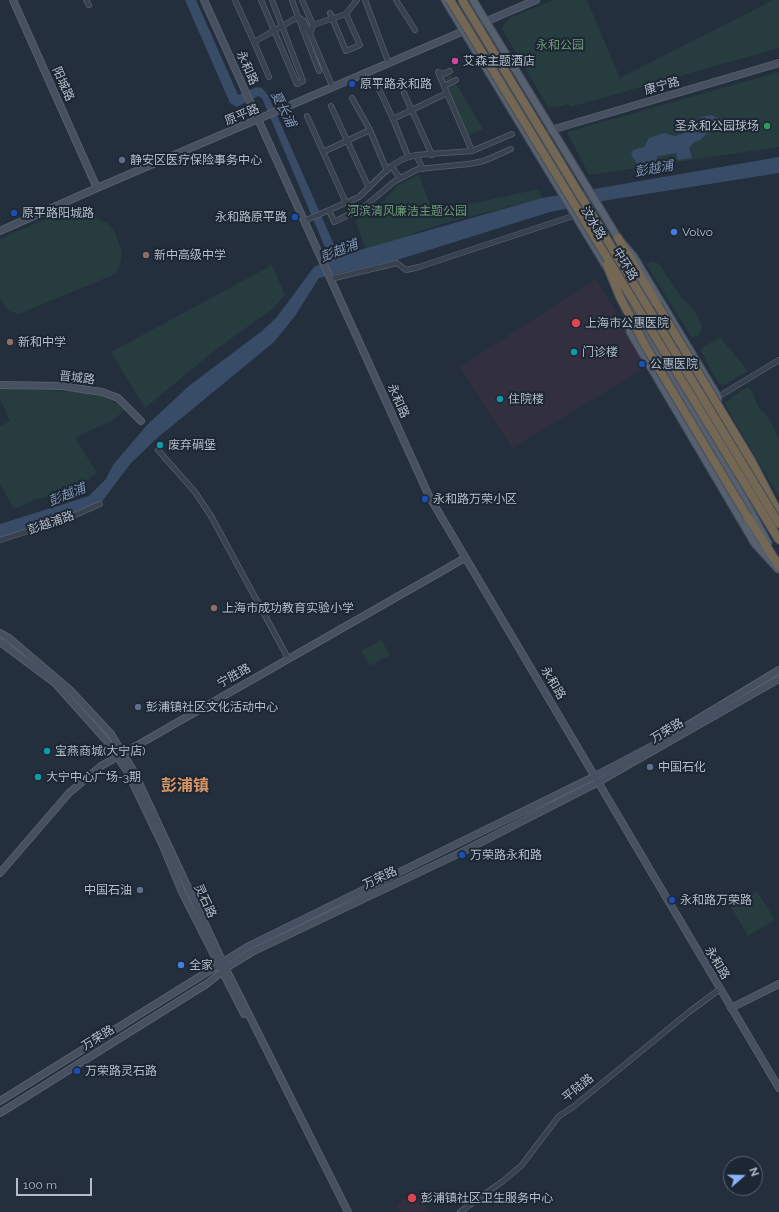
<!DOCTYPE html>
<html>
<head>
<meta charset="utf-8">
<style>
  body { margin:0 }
  #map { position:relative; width:779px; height:1212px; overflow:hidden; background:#242f3e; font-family:Raleway,sans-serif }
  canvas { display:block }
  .north { position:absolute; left:723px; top:1156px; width:40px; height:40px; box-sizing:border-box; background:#1d2633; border:1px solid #59626f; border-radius:50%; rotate:70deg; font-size:11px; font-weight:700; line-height:16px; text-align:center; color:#b4bcc9 }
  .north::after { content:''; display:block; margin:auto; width:14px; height:18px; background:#8ab4f8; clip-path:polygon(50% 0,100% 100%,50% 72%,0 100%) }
  .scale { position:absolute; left:16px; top:1178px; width:76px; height:18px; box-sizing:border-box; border:2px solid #b4bcc9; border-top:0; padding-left:5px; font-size:12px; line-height:14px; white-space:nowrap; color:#b4bcc9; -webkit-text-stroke:3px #1d2633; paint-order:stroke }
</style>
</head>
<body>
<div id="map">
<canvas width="779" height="1212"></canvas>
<div class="north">N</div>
<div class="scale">100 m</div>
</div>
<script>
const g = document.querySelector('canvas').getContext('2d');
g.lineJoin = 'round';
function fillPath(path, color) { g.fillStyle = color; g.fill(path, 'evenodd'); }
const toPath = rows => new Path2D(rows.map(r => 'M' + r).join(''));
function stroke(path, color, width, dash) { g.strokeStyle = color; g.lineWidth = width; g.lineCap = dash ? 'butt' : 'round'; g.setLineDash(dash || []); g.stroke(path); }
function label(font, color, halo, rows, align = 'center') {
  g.font = font + ' Raleway,"Noto Sans SC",sans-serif'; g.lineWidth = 4; g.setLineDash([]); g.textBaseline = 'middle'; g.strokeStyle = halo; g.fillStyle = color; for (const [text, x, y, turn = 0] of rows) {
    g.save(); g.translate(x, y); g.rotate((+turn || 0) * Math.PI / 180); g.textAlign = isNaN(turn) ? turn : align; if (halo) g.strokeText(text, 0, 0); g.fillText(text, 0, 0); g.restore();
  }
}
const medical = toPath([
  [596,279,648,366,512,448,460,367],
  [414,1191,429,1212,401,1212,396,1205]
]);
const green = toPath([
  [553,0,587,0,620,78,773,0,779,0,779,48,570,107,568,104,563,106,548,107,502,29,504,24,510,18],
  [779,72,779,147,589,175,567,132],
  [451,75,483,129,468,136,443,79],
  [419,175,432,210,476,203,538,189,542,198,442,224,417,232,396,242,366,249,355,221,374,211,398,185],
  [75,206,78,210,87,207,93,209,97,218,107,223,114,230,122,252,120,264,115,274,19,314,9,311,0,299,0,239],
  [653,261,659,264,681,297,694,310,702,326,700,334,692,338,646,264],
  [272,265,285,295,272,309,214,351,145,408,111,352],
  [720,337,748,371,724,385,718,383,700,349],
  [747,387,752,391,759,408,767,415,779,439,779,497,724,403],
  [0,388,77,392,103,396,125,409,115,419,75,438,97,473,78,487,64,493,37,499,14,509,0,484,0,426,10,421,0,399],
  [381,640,390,655,370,666,361,651],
  [757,891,775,920,748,936,731,907]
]);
const water = toPath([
  [185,0,196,0,238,95,257,87,262,88,268,95,339,256,542,198,779,157,779,173,608,200,550,212,397,260,319,278,295,316,274,342,156,439,131,463,100,504,0,539,0,524,89,496,106,479,113,465,148,424,190,385,262,331,277,317,314,267,330,259,262,98,258,96,237,107,230,103],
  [711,115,722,120,700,140,694,142,689,148,692,158,678,160,676,153,657,156,657,163,639,166,631,155,633,150,644,147,649,138,664,133,674,136,683,134,701,117]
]);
const street = toPath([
  [86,0,89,5],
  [235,0,254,42,298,17,292,0],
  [261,0,297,84,303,81,272,0],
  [302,0,313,25],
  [365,0,389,64],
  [396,0,415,30],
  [330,13,346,51,360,45,346,14],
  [298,17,319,71],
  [298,17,304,21,310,34],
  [254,42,269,77],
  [450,71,444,74,438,72,472,151],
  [377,85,393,119,408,156],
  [444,86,456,80],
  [333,88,310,34,313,25,346,14,357,0],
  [404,93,432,155],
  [352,98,370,130,387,171],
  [331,106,369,188],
  [307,116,346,203],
  [393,119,447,93],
  [323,152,370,130],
  [416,155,423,169],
  [391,166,400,178],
  [329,210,334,222,364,207,395,181,418,169,469,164,484,161,511,149],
  [304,221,359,197,391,166,403,159,416,155,472,151,512,134],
  [330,279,397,263,406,270,419,267,576,215],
  [718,397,779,360],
  [158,450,195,492,211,516,288,658],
  [0,540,66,519,100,504],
  [460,1212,503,1181,521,1166,559,1116,573,1107,689,1012,720,989]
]);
const secondary = toPath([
  [13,0,97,188],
  [204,0,429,496,779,1088],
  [551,130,779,63],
  [0,231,97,188,536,0],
  [0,385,62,386,102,392,118,398,141,421],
  [0,633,9,638,70,690,111,734,133,770,226,969,348,1212],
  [0,642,55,683,106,740,117,756,127,771,163,846,182,892,244,1014],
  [0,873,69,793,101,766,465,558],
  [731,1008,779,984],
  [0,1101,249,946,595,776,660,742,779,670],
  [0,1113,208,983,229,966,252,952,460,853,593,785,779,679]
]);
const primary = toPath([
  [445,0,609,271],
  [473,0,618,238,634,257,718,397,717,406],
  [621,246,624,259,677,345],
  [619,288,744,499,768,543],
  [631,317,630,332,755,544,778,569],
  [725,424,756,479]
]);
const highway = toPath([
  [618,238,657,304],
  [752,462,779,514],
  [747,516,779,566]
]);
const highwayBridge = toPath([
  [450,0,779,540],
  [462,0,779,524],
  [607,265,620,297,646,347,747,516],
  [657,304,752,462]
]);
const markers = [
  [455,61,4,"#d1479c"],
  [352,84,4,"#1a4fb4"],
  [767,126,4,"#2e9e5b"],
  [122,160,4,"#5c6f8a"],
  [14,213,4,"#1a4fb4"],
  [295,217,4,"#1a4fb4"],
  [674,232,4,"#3f7fe0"],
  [146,255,4,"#8d6e63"],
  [576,323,5,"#e0444e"],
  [10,342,4,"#8d6e63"],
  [574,352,4,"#0f9aa8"],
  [642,364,4,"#1a4fb4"],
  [500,399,4,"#0f9aa8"],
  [160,445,4,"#0f9aa8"],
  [425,499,4,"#1a4fb4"],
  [214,608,4,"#8d6e63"],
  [138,707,4,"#5c6f8a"],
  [47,751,4,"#0f9aa8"],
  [650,767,4,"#5c6f8a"],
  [38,777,4,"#0f9aa8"],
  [462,855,4,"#1a4fb4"],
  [140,890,4,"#5c6f8a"],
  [672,900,4,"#1a4fb4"],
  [181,965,4,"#3f7fe0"],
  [77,1071,4,"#1a4fb4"],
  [412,1198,5,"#e0444e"]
];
const parkNames = [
  ["永和公园",560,45],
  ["河滨清风廉洁主题公园",407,211]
];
const poiNames = [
  ["艾森主题酒店",463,61],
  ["原平路永和路",360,84],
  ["圣永和公园球场",759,126,"right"],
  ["静安区医疗保险事务中心",130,160],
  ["原平路阳城路",22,213],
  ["永和路原平路",287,217,"right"],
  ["Volvo",682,232],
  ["新中高级中学",154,255],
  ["上海市公惠医院",585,323],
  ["新和中学",18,342],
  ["门诊楼",582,352],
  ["公惠医院",650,364],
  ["住院楼",508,399],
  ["废弃碉堡",168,445],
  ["永和路万荣小区",433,499],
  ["上海市成功教育实验小学",222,608],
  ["彭浦镇社区文化活动中心",146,707],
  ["宝燕商城(大宁店)",55,751],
  ["中国石化",658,767],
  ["大宁中心广场-3期",46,777],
  ["万荣路永和路",470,855],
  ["中国石油",132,890,"right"],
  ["永和路万荣路",680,900],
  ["全家",189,965],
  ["万荣路灵石路",85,1071],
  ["彭浦镇社区卫生服务中心",421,1198]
];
const streetNames = [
  ["永和路",247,68,66],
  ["阳城路",63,84,66],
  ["康宁路",662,86,-15],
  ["原平路",242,115,-23],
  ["汶水路",593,223,59],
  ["中环路",625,264,59],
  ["晋城路",77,378,7],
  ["永和路",398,401,66],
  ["彭越浦路",51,523,-19],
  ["宁胜路",234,676,-29],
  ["永和路",553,683,59],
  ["万荣路",667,731,-31],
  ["万荣路",380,878,-25],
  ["灵石路",205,901,65],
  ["永和路",717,963,59],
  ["万荣路",98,1038,-32],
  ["平陆路",578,1088,-39]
];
const waterNames = [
  ["夏长浦",283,109,63],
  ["彭越浦",654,169,-10],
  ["彭越浦",339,251,-21],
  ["彭越浦",67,495,-22]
];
const districtNames = [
  ["彭浦镇",185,786]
];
fillPath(medical, '#32303f');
fillPath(green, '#263c3f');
fillPath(water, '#394c67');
stroke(street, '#565f6c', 6);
stroke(secondary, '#565f6c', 8);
stroke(primary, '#414a57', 9);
stroke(highway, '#434c59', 10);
stroke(street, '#38414e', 4.5);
stroke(secondary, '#465061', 6);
stroke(primary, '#56606e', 7);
stroke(highway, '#746855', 8);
stroke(highwayBridge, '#434c59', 10, []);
stroke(highwayBridge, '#746855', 8);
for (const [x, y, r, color] of markers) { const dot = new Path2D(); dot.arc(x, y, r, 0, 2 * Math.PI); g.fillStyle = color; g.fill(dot); stroke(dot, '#1d2633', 1.5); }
label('12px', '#6b9a76', '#1d2633', parkNames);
label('12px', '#b4bcc9', '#1d2633', poiNames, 'left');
label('12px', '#b4bcc9', '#1d2633', streetNames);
label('italic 13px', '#7c92b1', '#1d2633', waterNames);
label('bold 16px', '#d59563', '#1d2633', districtNames);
</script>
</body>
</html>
